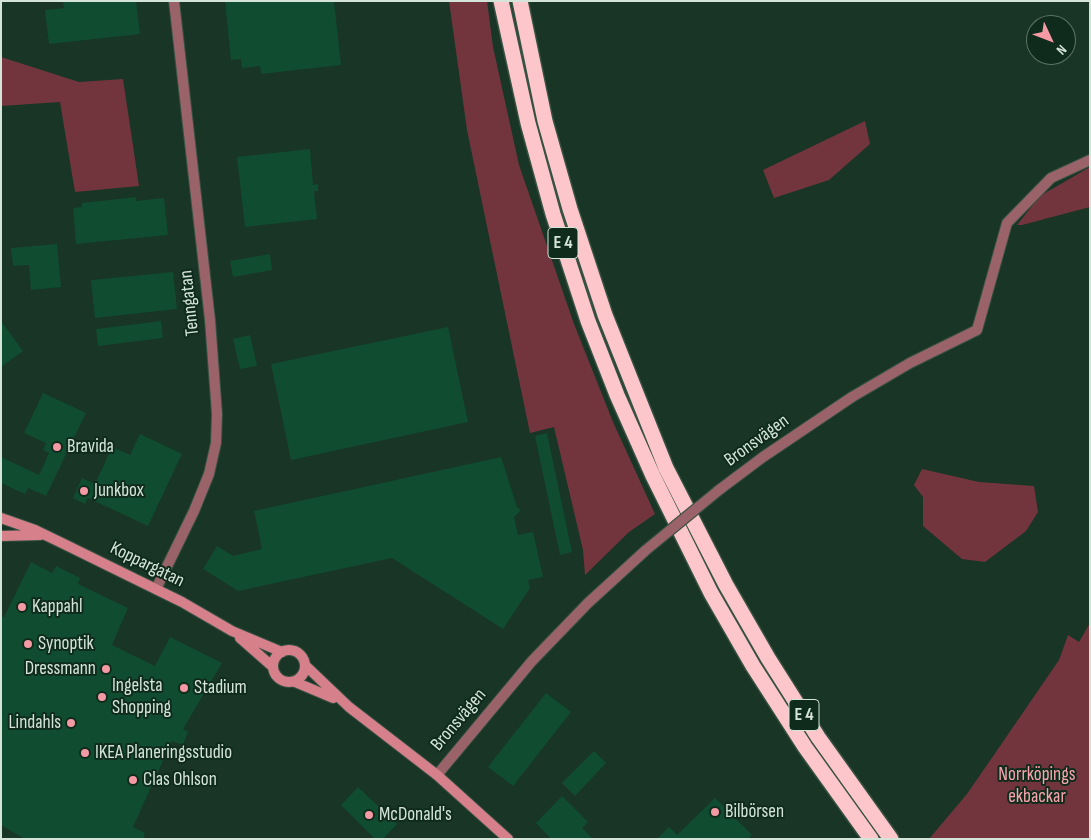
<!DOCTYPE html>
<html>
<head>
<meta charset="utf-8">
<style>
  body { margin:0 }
  #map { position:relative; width:1091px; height:840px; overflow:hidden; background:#193525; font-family:"Sofia Sans Condensed",sans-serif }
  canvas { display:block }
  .frame { position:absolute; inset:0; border:2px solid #d4e4d9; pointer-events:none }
  .north { position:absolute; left:1026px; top:15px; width:50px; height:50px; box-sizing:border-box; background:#0f2b1c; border:1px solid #5e7568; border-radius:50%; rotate:133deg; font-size:14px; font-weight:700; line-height:20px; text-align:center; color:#d4e4d9 }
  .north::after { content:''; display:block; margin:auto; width:18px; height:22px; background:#f49aa5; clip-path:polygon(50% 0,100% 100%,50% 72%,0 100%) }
</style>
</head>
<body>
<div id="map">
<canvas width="1091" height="840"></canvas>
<div class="frame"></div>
<div class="north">N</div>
</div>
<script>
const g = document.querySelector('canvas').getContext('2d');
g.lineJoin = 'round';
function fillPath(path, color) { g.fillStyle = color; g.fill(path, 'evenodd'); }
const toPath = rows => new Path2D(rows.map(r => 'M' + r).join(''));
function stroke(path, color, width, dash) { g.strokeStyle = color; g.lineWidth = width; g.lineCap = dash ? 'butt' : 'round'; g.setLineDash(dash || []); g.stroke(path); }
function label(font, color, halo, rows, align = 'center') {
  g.font = font + ' "Sofia Sans Condensed",sans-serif'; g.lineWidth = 4; g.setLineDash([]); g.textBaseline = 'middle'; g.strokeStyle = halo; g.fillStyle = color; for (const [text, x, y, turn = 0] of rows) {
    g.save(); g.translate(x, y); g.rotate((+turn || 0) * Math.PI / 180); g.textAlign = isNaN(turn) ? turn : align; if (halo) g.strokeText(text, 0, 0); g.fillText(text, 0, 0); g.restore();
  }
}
const green = toPath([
  [449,1,487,1,493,47,519,165,574,324,613,422,655,514,629,532,585,575,583,550,554,427,530,433,467,130],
  [1,57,79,82,123,79,139,186,75,192,60,102,1,106],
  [865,121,870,144,829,180,774,198,763,170],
  [1090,167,1090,207,1022,225,1017,225,1040,196],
  [922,469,979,482,1034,486,1038,512,1026,531,985,562,962,559,923,526,923,497,914,485],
  [1090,623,1090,839,929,839,967,794,998,749,1059,660,1068,635,1079,642]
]);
const building = toPath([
  [63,1,136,1,140,34,49,44,45,10,64,8],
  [225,1,334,1,341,65,261,74,260,66,242,68,241,59,231,60],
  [310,149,313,185,318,184,318,191,314,191,317,219,245,227,237,157],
  [136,197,136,201,164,198,168,235,76,244,73,208,82,207,82,203],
  [57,244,61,287,31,290,29,265,13,266,11,248],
  [270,254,272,270,233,277,230,261],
  [173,272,177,309,95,318,91,280],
  [1,321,23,351,1,367],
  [161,321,163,338,98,346,96,329],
  [448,327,468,422,291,460,271,364],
  [250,335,257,366,240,369,233,339],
  [43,393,86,413,46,496,28,488,25,494,1,483,1,457,39,475,49,453,43,450,46,443,24,433],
  [547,433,572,552,560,555,535,436],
  [140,434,182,454,148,526,88,498,85,504,73,498,82,478,95,484,112,447,130,455],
  [501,457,517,507,521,510,514,517,518,535,533,532,543,577,528,580,530,588,503,629,392,558,238,591,203,569,217,546,233,556,262,549,254,511],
  [31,562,52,573,56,566,80,578,78,584,128,608,112,645,155,666,170,637,222,663,183,729,188,732,183,745,172,741,133,827,145,833,143,839,25,839,1,825,1,616,4,617],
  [546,693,571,712,513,786,488,767],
  [594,751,606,763,575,796,562,783],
  [358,787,397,824,383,839,375,839,341,805],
  [562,796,588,822,582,828,593,839,551,839,536,823],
  [715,798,752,835,748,839,657,839,669,827,677,835]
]);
const street = toPath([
  [719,490,763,457,852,397,910,363,977,330,1007,223,1051,178,1090,160],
  [156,589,194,511,209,474,216,443,217,414,210,320,174,1],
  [437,775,532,661,588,603,646,550]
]);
const secondary = toPath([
  [1,518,35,530,66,545,182,602,232,631,282,652],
  [1,536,40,535],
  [240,638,273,667],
  '273 666a16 16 0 1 1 32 0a16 16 0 1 1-32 0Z',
  [306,666,349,707,437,775,508,839],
  [295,682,333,698]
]);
const highway = toPath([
  [501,1,528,123,553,214,588,321,617,395,653,476,711,593,753,666,805,747,871,839],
  [520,1,545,121,570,209,605,315,666,468,726,585,768,658,818,737,891,839]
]);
const streetBridge = toPath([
  [646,550,719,490]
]);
const markers = [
  [57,447,5,"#f49aa5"],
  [84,491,5,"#f49aa5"],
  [22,607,5,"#f49aa5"],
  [28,644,5,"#f49aa5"],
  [106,669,5,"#f49aa5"],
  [184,688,5,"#f49aa5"],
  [102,697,5,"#f49aa5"],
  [71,723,5,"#f49aa5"],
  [85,753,5,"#f49aa5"],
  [133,780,5,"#f49aa5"],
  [715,812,5,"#f49aa5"],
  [369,815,5,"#f49aa5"]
];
const shields = [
  [563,243,30],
  [804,715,30]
];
const shieldNames = [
  ["E 4",563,243],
  ["E 4",804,715]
];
const streetNames = [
  ["Tenngatan",190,303,-96],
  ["Bronsvägen",757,441,-36],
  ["Koppargatan",147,565,26],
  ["Bronsvägen",459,720,-50]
];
const poiNames = [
  ["Bravida",67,447],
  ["Junkbox",94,491],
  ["Kappahl",32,607],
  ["Synoptik",38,644],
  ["Dressmann",96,669,"right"],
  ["Ingelsta",112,686],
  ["Shopping",112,708],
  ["Stadium",194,688],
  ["Lindahls",61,723,"right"],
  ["IKEA Planeringsstudio",95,753],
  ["Clas Ohlson",143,780],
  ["Bilbörsen",725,812],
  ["McDonald's",379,815]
];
const parkNames = [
  ["Norrköpings",1037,775],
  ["ekbackar",1037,797]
];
fillPath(green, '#72353e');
fillPath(building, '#104c2f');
stroke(street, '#375142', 12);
stroke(secondary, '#375142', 12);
stroke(highway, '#375142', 18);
stroke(street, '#9a636a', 10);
stroke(secondary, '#d6808b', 10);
stroke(highway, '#fdc6cb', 15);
stroke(streetBridge, '#375142', 12, []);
stroke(streetBridge, '#9a636a', 10);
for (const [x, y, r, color] of markers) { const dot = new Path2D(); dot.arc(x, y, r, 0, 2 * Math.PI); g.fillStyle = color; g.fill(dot); stroke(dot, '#0f2b1c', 2); }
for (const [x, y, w] of shields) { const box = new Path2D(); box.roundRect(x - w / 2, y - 15.5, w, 31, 4); g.fillStyle = '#0f2b1c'; g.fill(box); stroke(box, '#d4e4d9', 1); }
label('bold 18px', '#d4e4d9', null, shieldNames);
label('19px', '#d4e4d9', '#0f2b1c', streetNames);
label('19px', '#d4e4d9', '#0f2b1c', poiNames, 'left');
label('19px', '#faa4ae', '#0f2b1c', parkNames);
</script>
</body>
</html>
